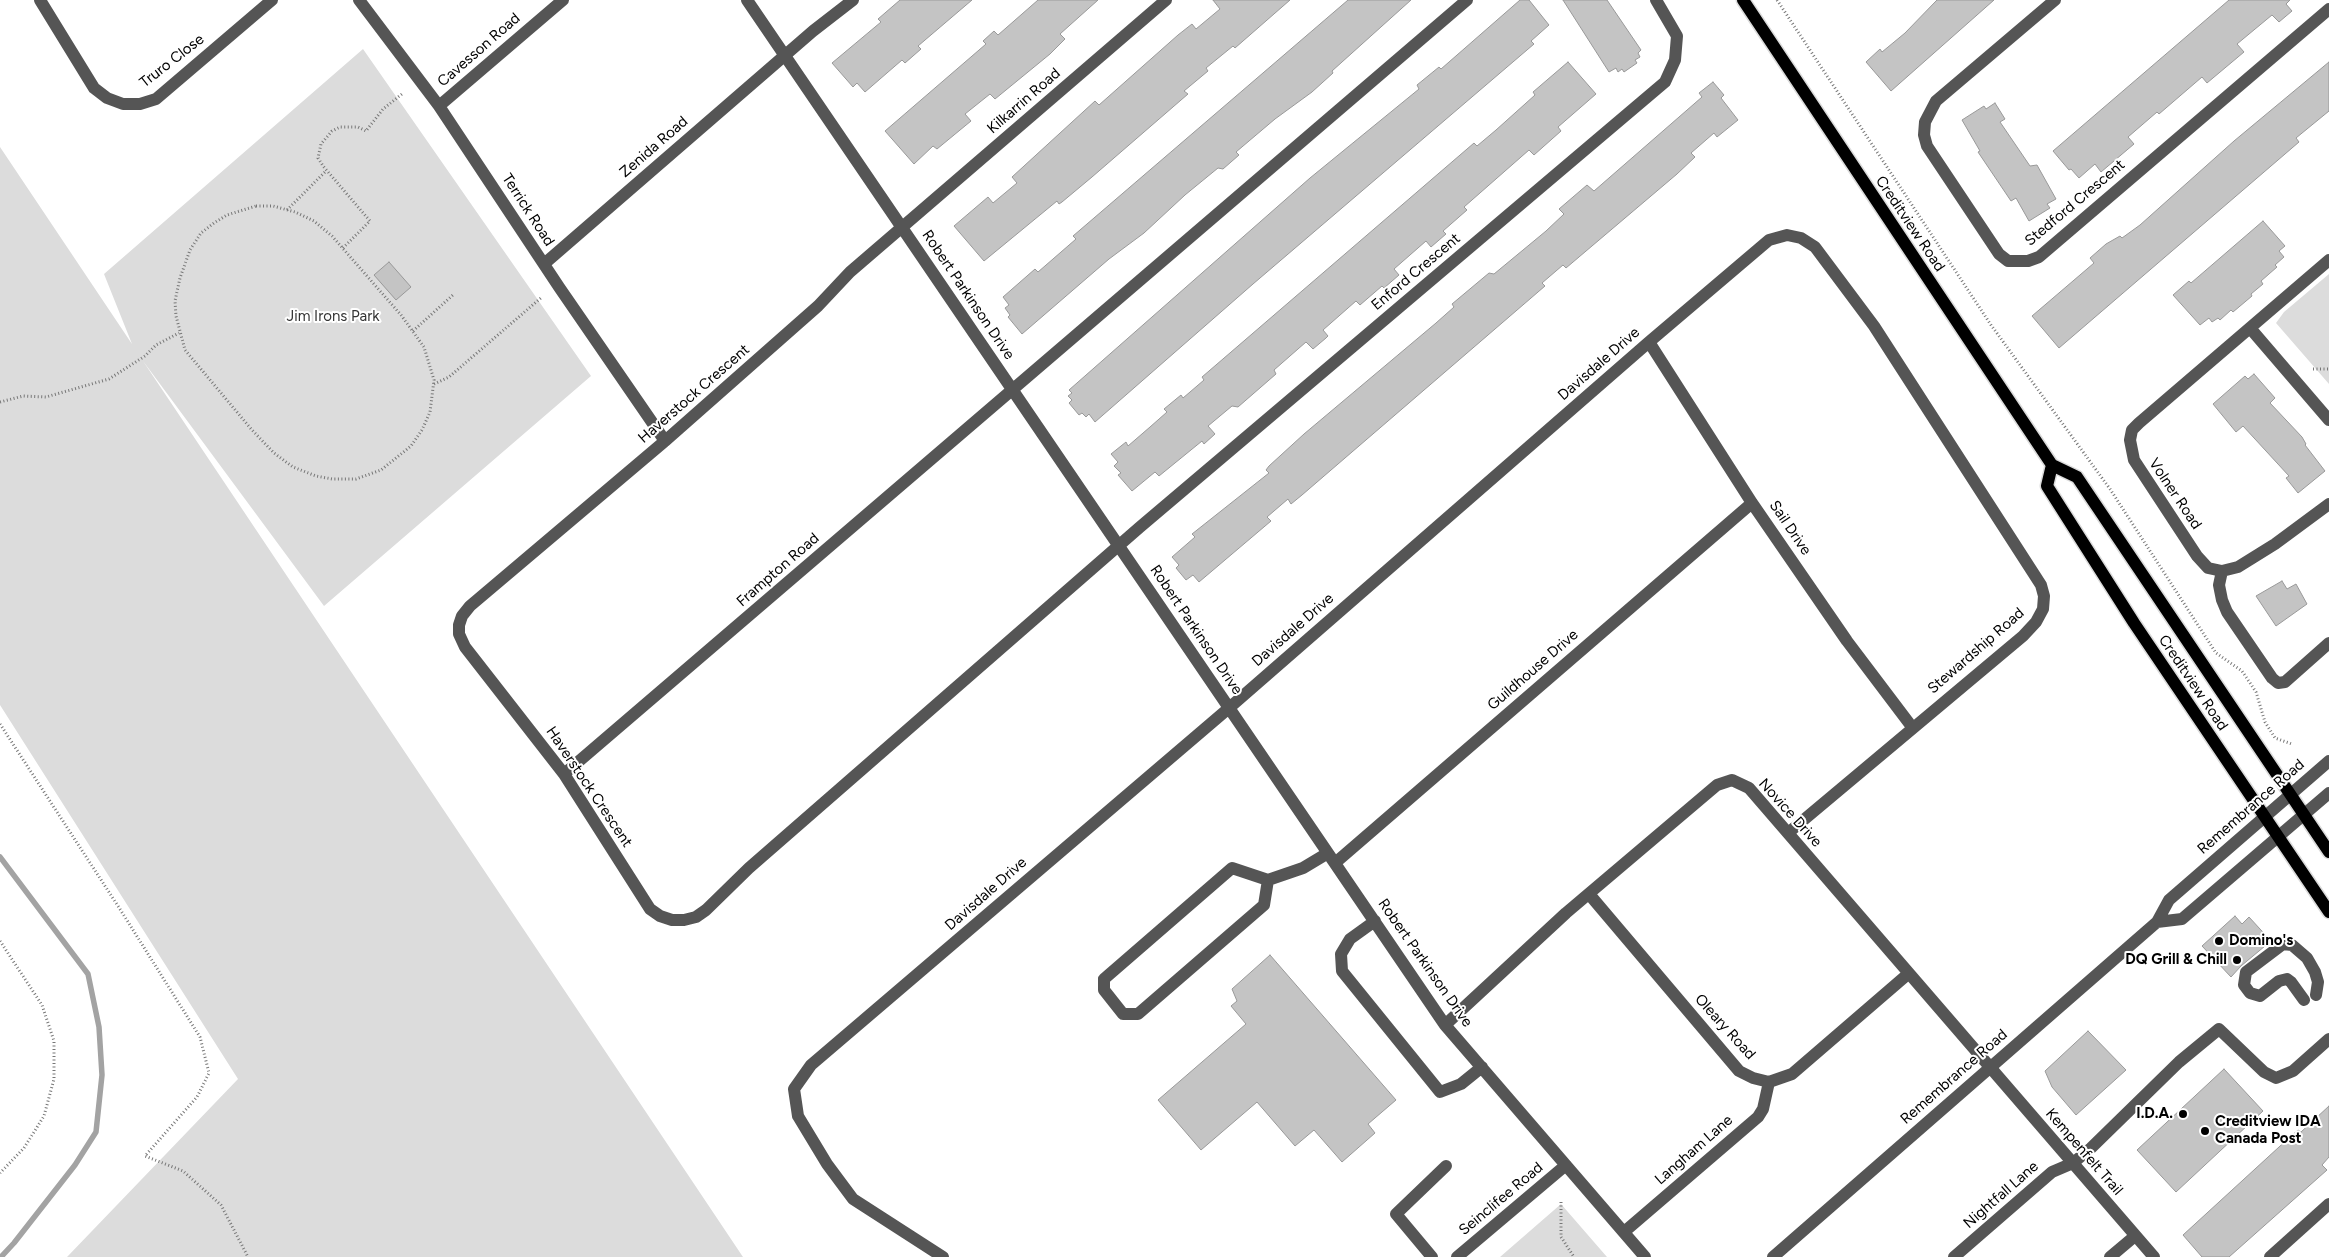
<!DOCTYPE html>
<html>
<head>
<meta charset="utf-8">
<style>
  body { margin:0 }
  canvas { display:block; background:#fff }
</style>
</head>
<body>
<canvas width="2329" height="1257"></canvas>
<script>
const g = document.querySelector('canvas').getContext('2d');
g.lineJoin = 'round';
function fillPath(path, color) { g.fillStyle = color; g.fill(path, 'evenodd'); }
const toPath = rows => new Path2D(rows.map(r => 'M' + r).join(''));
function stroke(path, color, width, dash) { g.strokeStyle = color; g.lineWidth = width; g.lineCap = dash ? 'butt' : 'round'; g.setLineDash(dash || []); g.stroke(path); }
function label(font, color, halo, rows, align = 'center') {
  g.font = font + ' Figtree,sans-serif'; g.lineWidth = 4; g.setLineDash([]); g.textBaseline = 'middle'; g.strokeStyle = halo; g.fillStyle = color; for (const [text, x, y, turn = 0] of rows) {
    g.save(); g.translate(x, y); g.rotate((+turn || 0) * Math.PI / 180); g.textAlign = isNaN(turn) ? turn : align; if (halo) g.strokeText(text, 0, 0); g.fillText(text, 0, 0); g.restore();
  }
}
const green = toPath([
  [363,49,591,376,324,606,143,361,743,1257,67,1257,238,1079,0,705,0,147,132,344,104,274],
  [2329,274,2329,384,2276,323,2284,312],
  [1561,1204,1607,1257,1500,1257]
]);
const stream = toPath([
  [0,857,88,974,99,1027,102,1075,96,1132,75,1165,14,1243,1,1257]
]);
const building = toPath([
  [900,0,972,0,918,46,921,49,905,63,902,60,865,92,857,83,853,87,832,63,881,22,878,19,900,0],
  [1038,0,1098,0,1060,34,1065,39,1050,54,995,99,990,94,965,114,971,121,937,149,933,146,914,164,885,131,986,44,983,41,994,31,998,35,1038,0],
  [1213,0,1290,0,1235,48,1233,46,1206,68,1208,71,1184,91,1188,94,1092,177,1062,202,1059,204,1057,201,984,261,954,226,988,197,993,203,1017,183,1012,177,1095,101,1099,105,1178,35,1192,24,1196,29,1220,9,1213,0],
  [1348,0,1411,0,1332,71,1333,73,1312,92,1275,119,1236,152,1239,155,1223,169,1218,168,1185,195,1144,233,1109,259,1022,334,1008,317,1010,315,1005,308,1009,305,1003,297,1035,269,1038,272,1076,239,1073,236,1348,0],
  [1520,0,1529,0,1549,25,1531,41,1534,44,1253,284,1095,422,1089,414,1086,417,1082,413,1079,415,1069,403,1072,400,1068,396,1072,393,1069,390,1310,178,1419,89,1417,85,1439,67,1441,69,1520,0],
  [1563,0,1607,0,1641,50,1638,53,1640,57,1635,60,1637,63,1624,72,1622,69,1618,72,1616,68,1609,72,1563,0],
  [1937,0,1994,0,1891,91,1866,62,1880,49,1882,52,1905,33,1937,0],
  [2229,0,2290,0,2286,4,2292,11,2279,22,2272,15,2237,44,2244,52,2207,83,2202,77,2159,114,2157,112,2128,137,2134,144,2101,172,2095,164,2079,178,2071,169,2069,170,2053,151,2229,0],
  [1568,62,1596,94,1558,127,1561,131,1534,155,1529,150,1464,207,1467,210,1443,231,1446,234,1431,247,1426,241,1394,269,1399,275,1384,288,1382,286,1360,305,1356,301,1323,330,1328,336,1326,338,1313,349,1306,342,1274,370,1276,374,1238,407,1232,406,1208,426,1215,434,1204,444,1202,441,1159,476,1155,472,1132,491,1118,475,1121,473,1114,466,1118,462,1111,454,1126,442,1128,446,1150,427,1167,412,1164,409,1181,395,1183,398,1204,380,1202,377,1474,143,1477,146,1496,130,1535,95,1533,92,1568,62],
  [2329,62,2329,111,2296,138,2299,142,2059,348,2032,316,2094,263,2090,258,2106,244,2120,236,2122,238,2140,225,2234,141,2329,62],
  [1713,82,1724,95,1721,98,1738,120,1717,137,1714,133,1691,153,1695,157,1677,174,1566,268,1563,265,1542,283,1545,286,1302,495,1291,504,1288,499,1267,517,1271,521,1199,582,1193,575,1186,580,1176,568,1179,565,1172,557,1195,537,1192,534,1269,473,1266,470,1269,466,1304,434,1436,323,1454,307,1452,304,1489,273,1494,274,1546,231,1564,214,1559,209,1587,185,1594,191,1702,97,1699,93,1713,82],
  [1995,103,2005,119,2000,122,2030,166,2037,165,2056,199,2047,204,2050,208,2029,221,2016,198,2011,201,1978,152,1980,151,1962,120,1984,106,1986,109,1995,103],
  [2263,221,2285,246,2279,251,2284,257,2275,265,2277,267,2261,281,2263,284,2251,294,2252,296,2233,312,2231,310,2220,320,2218,318,2212,322,2209,318,2200,325,2173,295,2189,281,2191,283,2263,221],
  [389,262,411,287,396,300,374,275,389,262],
  [2254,374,2275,398,2270,403,2302,437,2306,444,2305,445,2325,471,2298,493,2286,478,2289,476,2243,426,2236,432,2213,404,2245,376,2248,379,2254,374],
  [2282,581,2287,589,2296,584,2307,604,2276,626,2256,596,2282,581],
  [2235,916,2242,924,2249,917,2271,941,2241,966,2231,977,2202,946,2235,916],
  [1270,955,1396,1100,1368,1124,1375,1133,1342,1162,1314,1130,1295,1146,1257,1102,1201,1150,1158,1100,1246,1024,1231,1006,1237,1001,1232,989,1270,955],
  [2088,1031,2126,1070,2076,1115,2052,1087,2045,1071,2088,1031],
  [2224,1069,2263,1111,2176,1192,2137,1150,2224,1069],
  [2329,1106,2329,1157,2322,1165,2327,1170,2229,1257,2202,1257,2183,1235,2279,1147,2298,1130,2301,1132,2329,1106]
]);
const path = toPath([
  [1777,0,1991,325,2110,489,2216,653,2242,671,2256,692,2265,722,2275,738,2292,744],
  [256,206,273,206,295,212,314,221,332,236,401,315,424,347,434,380,430,412,422,430,411,446,381,470,356,479,332,479,316,476,293,467,274,453,252,430,185,350,176,316,175,301,180,278,190,250,201,233,214,223,227,215,256,206],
  [287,210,326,171],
  [343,248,370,221,323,166,318,158,321,144,332,131,340,127,358,127,366,131,383,109,402,94],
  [413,331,454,294],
  [2313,369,2329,369],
  [434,384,449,377,542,297],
  [0,402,23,396,46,397,109,379,145,356,156,345,179,333],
  [0,724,118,906,200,1037,209,1073,197,1097,145,1156,183,1171,221,1205,248,1257],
  [0,941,42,1005,54,1041,54,1079,44,1116,24,1148,0,1173],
  [1561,1202,1561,1237,1574,1257]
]);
const minor = toPath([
  [40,0,94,88,107,98,123,104,140,104,156,99,272,0],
  [359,0,439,106,559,287,665,441],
  [747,0,1445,1025,1645,1257],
  [1166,0,850,272,818,306,665,441,470,606,462,616,459,625,459,634,465,647,564,774,650,909,660,916,672,920,684,920,696,917,706,910,749,868,1140,527,1665,82,1675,60,1677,36,1656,0],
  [2055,0,1936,101,1925,122,1924,135,1927,146,1999,254,2008,261,2028,261,2039,257,2329,9],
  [439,106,563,0],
  [2329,260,2139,423,2132,430,2130,440,2134,460,2197,556,2208,568,2222,571,2238,567,2275,544,2329,504],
  [544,264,813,31,853,0],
  [2250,328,2329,420],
  [1649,342,1752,503,1847,641,1912,727],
  [2222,571,2219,585,2222,600,2227,612,2272,678,2278,683,2285,682,2329,643],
  [564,774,1467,0],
  [1335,863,1752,503],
  [1268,880,1264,905,1138,1014,1123,1014,1104,990,1104,979,1232,868,1268,880,1303,868,1328,853],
  [1589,894,1739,1071,1753,1078,1769,1082,1792,1074,1908,974],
  [1375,921,1350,939,1341,954,1342,971,1440,1092,1461,1084,1482,1067],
  [2157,922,2182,919,2329,793],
  [2304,1000,2291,982,2287,979,2279,981,2260,996,2250,993,2244,985,2246,972,2283,944,2292,945,2307,958,2315,972,2318,982,2316,995],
  [1445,1025,1566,913,1717,785,1732,780,1749,788,2154,1257],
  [1624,1232,1758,1117,1763,1109,1769,1082],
  [943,1257,853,1199,827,1164,798,1116,794,1089,811,1065,1229,708,1649,342,1769,240,1787,235,1801,238,1815,247,1874,326,2041,585,2044,596,2043,609,2036,622,2023,636,1788,833],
  [1432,1257,1396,1214,1446,1166],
  [1457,1257,1566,1165],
  [1773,1257,2157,922,2169,900,2329,761],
  [1954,1257,2052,1172,2073,1163,2091,1148,2179,1062,2219,1029,2264,1072,2276,1078,2293,1071,2329,1039],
  [2110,1257,2135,1236],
  [2270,1257,2329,1204]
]);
const major = toPath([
  [1743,0,2052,465,2077,477,2329,852],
  [2052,465,2047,486,2134,623,2329,912]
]);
const markers = [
  [2219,941,5,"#000"],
  [2237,960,5,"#000"],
  [2183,1114,5,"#000"],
  [2205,1131,5,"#000"]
];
const streetNames = [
  ["Cavesson Road",479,50,-41],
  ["Truro Close",172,61,-38],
  ["Kilkarrin Road",1024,101,-41],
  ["Zenida Road",654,147,-41],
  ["Stedford Crescent",2075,203,-40],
  ["Terrick Road",528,210,57],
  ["Creditview Road",1910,224,56],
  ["Enford Crescent",1416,272,-40],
  ["Robert Parkinson Drive",968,295,56],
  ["Davisdale Drive",1599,364,-41],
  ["Haverstock Crescent",694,394,-41],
  ["Volner Road",2175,494,56],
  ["Sail Drive",1790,528,56],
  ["Frampton Road",778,570,-41],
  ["Robert Parkinson Drive",1196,630,56],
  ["Davisdale Drive",1293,630,-41],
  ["Stewardship Road",1976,651,-41],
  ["Guildhouse Drive",1533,670,-41],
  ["Creditview Road",2193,683,56],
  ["Haverstock Crescent",589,787,56],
  ["Remembrance Road",2251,807,-41],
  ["Novice Drive",1790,813,48],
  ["Davisdale Drive",986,894,-41],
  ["Robert Parkinson Drive",1425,963,55],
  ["Oleary Road",1725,1027,48],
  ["Remembrance Road",1954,1077,-41],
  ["Langham Lane",1694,1150,-41],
  ["Kempenfelt Trail",2084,1152,49],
  ["Nightfall Lane",2001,1195,-41],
  ["Seinclifee Road",1501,1199,-40]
];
const parkNames = [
  ["Jim Irons Park",333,317]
];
const poiNames = [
  ["Domino's",2229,941],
  ["DQ Grill & Chill",2227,960,"right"],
  ["I.D.A.",2173,1114,"right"],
  ["Creditview IDA",2215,1122],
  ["Canada Post",2215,1139]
];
fillPath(green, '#dcdcdc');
stroke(stream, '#a3a3a3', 5.5);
fillPath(building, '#c4c4c4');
stroke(building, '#999', 1);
stroke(major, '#dbdbdb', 15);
stroke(path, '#777', 3, [1, 2.5]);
stroke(minor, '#555', 12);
stroke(major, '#000', 12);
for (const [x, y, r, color] of markers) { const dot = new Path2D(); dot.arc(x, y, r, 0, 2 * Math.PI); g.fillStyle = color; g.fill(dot); stroke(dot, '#fff', 2); }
label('15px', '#000', '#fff', streetNames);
label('15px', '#333', '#fff', parkNames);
label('bold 15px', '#000', '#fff', poiNames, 'left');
</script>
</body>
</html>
